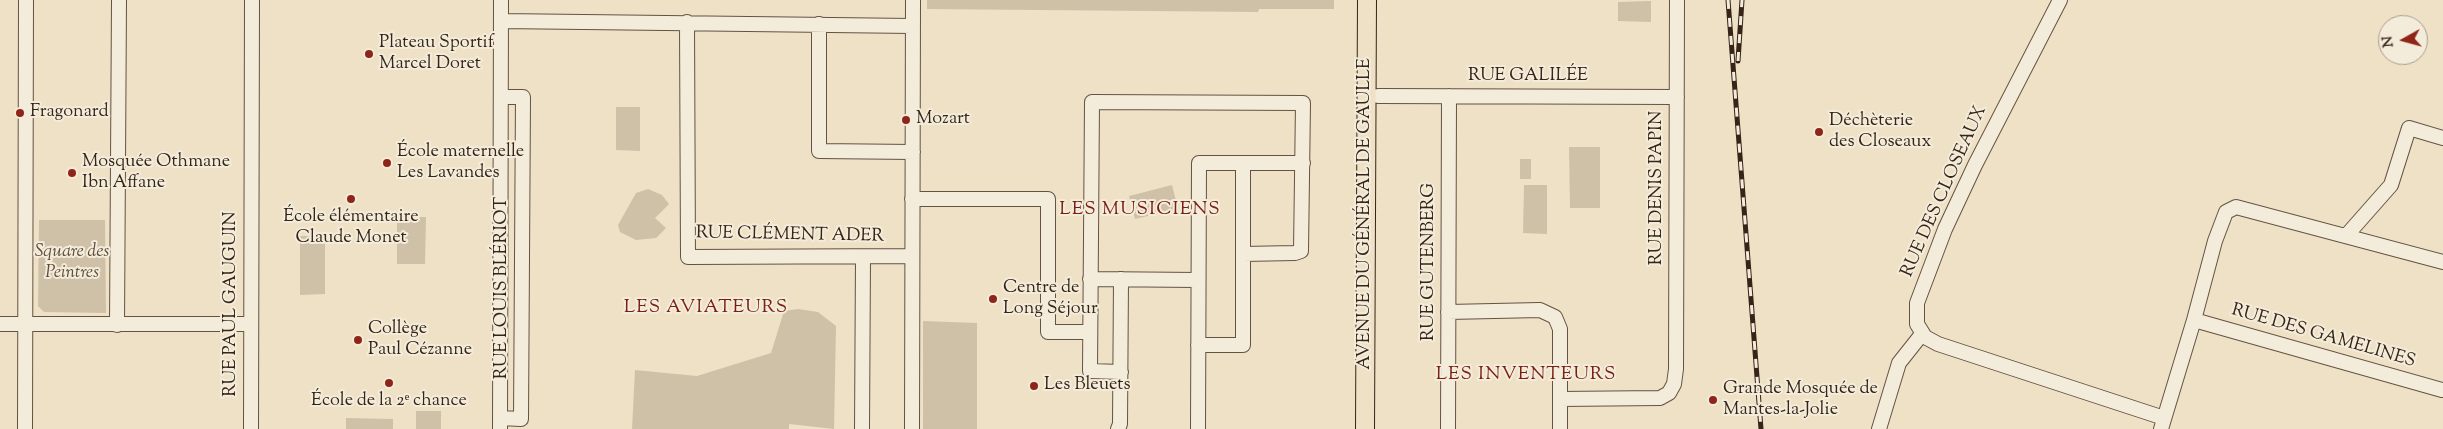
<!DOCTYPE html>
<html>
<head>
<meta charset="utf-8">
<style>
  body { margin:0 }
  #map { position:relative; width:2443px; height:429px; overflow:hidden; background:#eee1c6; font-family:"Sorts Mill Goudy",serif }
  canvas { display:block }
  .north { position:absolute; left:2378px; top:15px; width:50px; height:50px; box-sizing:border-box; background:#f4ecda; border:1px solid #a89c8c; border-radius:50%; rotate:263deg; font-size:14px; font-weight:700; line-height:20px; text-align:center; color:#352417 }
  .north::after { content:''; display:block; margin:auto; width:18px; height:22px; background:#8f2418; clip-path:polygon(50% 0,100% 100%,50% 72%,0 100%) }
</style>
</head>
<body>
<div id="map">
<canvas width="2443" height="429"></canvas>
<div class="north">N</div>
</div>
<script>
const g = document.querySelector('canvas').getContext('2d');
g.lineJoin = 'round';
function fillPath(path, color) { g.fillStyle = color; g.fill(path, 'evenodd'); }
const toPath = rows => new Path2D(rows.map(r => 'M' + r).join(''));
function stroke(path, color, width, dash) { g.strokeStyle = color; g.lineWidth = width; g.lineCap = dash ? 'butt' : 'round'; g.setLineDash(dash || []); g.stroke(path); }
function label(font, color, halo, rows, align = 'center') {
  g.font = font + ' "Sorts Mill Goudy",serif'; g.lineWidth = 4; g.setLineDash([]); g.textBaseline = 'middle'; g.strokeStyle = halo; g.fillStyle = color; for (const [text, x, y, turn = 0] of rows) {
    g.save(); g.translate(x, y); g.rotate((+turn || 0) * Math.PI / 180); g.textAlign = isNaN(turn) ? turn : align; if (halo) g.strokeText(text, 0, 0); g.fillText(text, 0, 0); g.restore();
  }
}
const green = toPath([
  [927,0,1334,0,1334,9,1259,9,1258,12,927,9],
  [1651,1,1651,22,1618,21,1618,2],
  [616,107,640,107,640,151,616,150],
  [1569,147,1600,147,1600,208,1570,208],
  [1520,159,1531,159,1531,179,1520,179],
  [1172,185,1178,209,1135,219,1129,196],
  [1524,185,1547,185,1547,234,1523,233],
  [648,189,662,195,669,204,655,218,666,228,656,238,636,240,620,232,618,225,636,193],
  [397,217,426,217,425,264,397,264],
  [39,220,105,220,106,313,44,312,38,306],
  [300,236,325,236,325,294,300,295],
  [798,309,818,312,836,326,834,429,789,424,789,429,632,429,635,370,697,376,771,353,784,311],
  [923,321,977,323,977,429,923,429],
  [416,411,441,411,441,429,416,429],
  [346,418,393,419,393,429,346,429]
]);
const minor = toPath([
  [2060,0,1975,165,1945,229,1917,303,1917,324,1925,337,1938,344,2164,418],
  [501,21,913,26],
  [687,22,688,257,912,256],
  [819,24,819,151,913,152],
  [1378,96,1677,97],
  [912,199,1048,199,1048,332,1090,332],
  [2346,236,2391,185,2409,128,2443,138],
  [1090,279,1198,280],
  [1448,312,1540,310,1555,317,1560,329,1560,429],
  [2194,320,2442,390],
  [0,324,251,324],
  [117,325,119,0],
  [1198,345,1243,345,1243,163],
  [1121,372,1090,371,1092,102,1303,103,1301,251,1295,253,1243,254],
  [1560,399,1660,398,1669,393,1674,384,1676,369,1677,0],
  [500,418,521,419,523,97,501,97],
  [25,429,26,0],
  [251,429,252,0],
  [500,429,501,0],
  [862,429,863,258],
  [912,429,913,0],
  [1118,429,1120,424,1121,279],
  [1198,429,1199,163,1303,163],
  [1448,429,1449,96],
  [1879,429,1899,363,1922,334],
  [2161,429,2194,320,2215,241,2226,212,2236,207,2443,262]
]);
const major = toPath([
  [1365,429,1367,0]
]);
const rail = toPath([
  [1728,0,1761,429],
  [1738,61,1742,0]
]);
const markers = [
  [369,54,5,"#8f2418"],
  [20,113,5,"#8f2418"],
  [906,120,5,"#8f2418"],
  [1819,132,5,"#8f2418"],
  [387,163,5,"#8f2418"],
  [72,173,5,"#8f2418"],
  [351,199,5,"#8f2418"],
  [993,299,5,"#8f2418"],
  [358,340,5,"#8f2418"],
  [389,383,5,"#8f2418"],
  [1034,386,5,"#8f2418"],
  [1713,400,5,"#8f2418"]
];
const poiNames = [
  ["Plateau Sportif",379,44],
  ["Marcel Doret",379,65],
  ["Fragonard",30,113],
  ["Mozart",916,120],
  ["Déchèterie",1829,122],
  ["des Closeaux",1829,143],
  ["École maternelle",397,153],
  ["Les Lavandes",397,174],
  ["Mosquée Othmane",82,163],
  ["Ibn Affane",82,184],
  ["École élémentaire",351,218,"center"],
  ["Claude Monet",351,239,"center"],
  ["Centre de",1003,289],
  ["Long Séjour",1003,310],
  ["Collège",368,330],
  ["Paul Cézanne",368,351],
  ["Les Bleuets",1044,386],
  ["Grande Mosquée de",1723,390],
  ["Mantes-la-Jolie",1723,411],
  ["École de la 2ᵉ chance",389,402,"center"]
];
const streetNames = [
  ["RUE GALILÉE",1528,77],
  ["RUE DENIS PAPIN",1658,188,-90],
  ["RUE DES CLOSEAUX",1945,192,-66],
  ["AVENUE DU GÉNÉRAL DE GAULLE",1366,214,-90],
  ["RUE CLÉMENT ADER",790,236,1],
  ["RUE GUTENBERG",1430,262,-90],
  ["RUE LOUIS BLÉRIOT",503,288,-90],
  ["RUE PAUL GAUGUIN",232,304,-90],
  ["RUE DES GAMELINES",2323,337,16]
];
const parkNames = [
  ["Square des",72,253],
  ["Peintres",72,274]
];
const neighbourhoodNames = [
  ["LES MUSICIENS",1140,211],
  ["LES AVIATEURS",706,309],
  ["LES INVENTEURS",1526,376]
];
fillPath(green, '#cfc1a8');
stroke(minor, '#635343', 16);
stroke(major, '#352417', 20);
stroke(minor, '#f4ecda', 14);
stroke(major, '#eee1c6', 18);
stroke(rail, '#352417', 5);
stroke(rail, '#f4ecda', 3, [9]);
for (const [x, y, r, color] of markers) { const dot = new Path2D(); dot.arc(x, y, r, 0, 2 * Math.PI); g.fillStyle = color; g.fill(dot); stroke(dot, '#f4ecda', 2); }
label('18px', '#352417', '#f4ecda', poiNames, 'left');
label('18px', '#352417', '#f4ecda', streetNames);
label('italic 18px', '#5c4b3b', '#f4ecda', parkNames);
g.letterSpacing = '1px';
label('19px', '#7a1f14', '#f4ecda', neighbourhoodNames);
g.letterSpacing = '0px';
</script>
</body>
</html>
